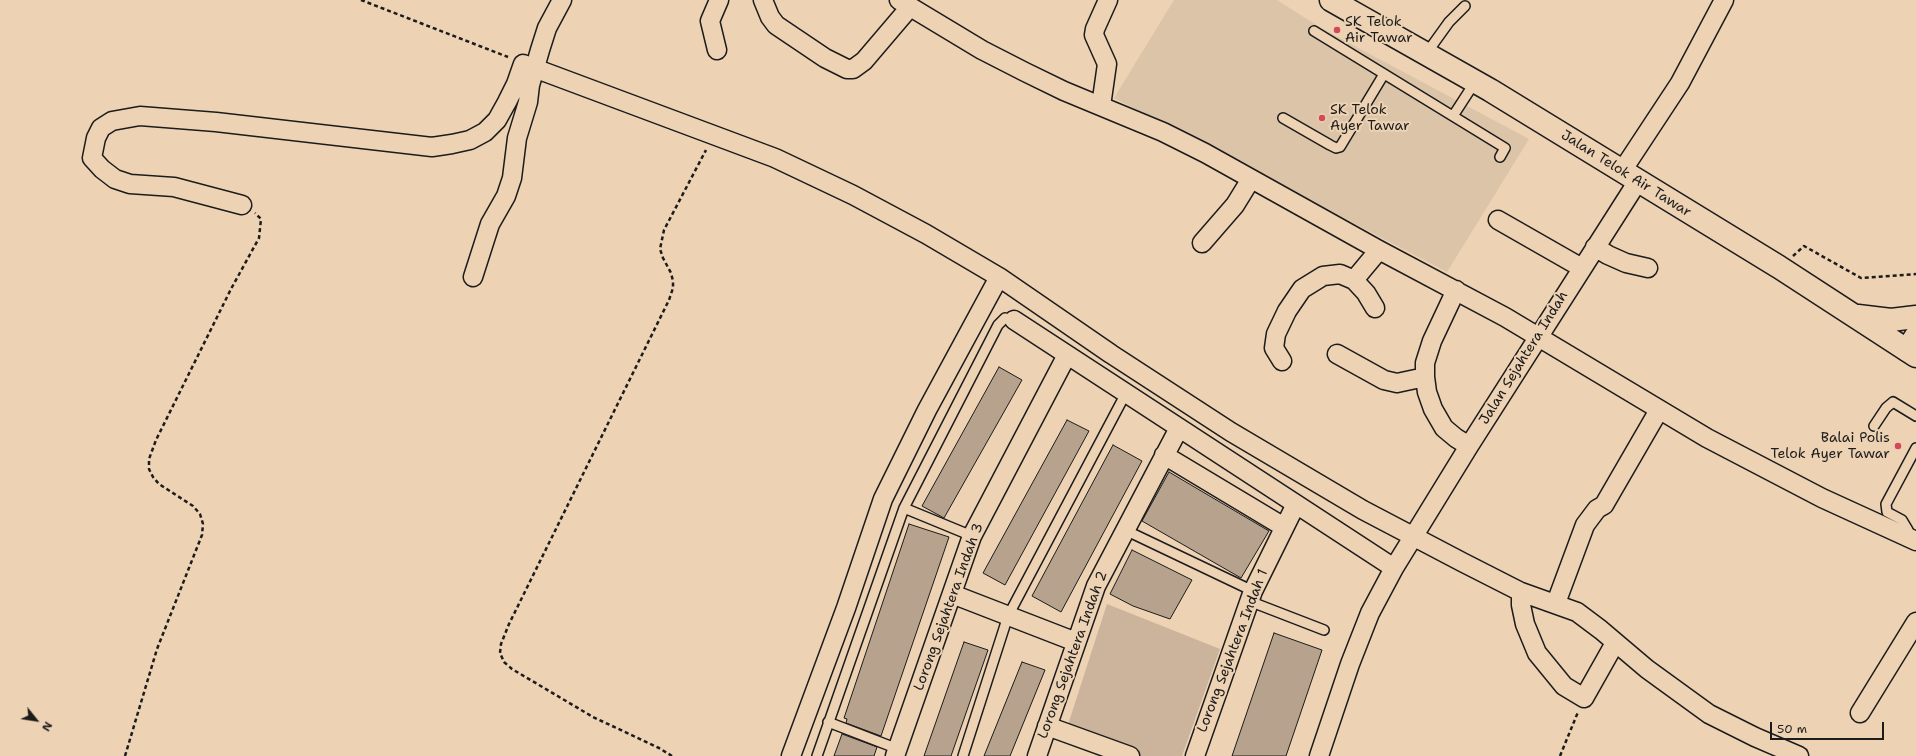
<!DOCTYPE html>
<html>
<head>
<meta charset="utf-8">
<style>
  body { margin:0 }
  #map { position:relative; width:1916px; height:756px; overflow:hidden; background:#edd2b4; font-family:"Shantell Sans",sans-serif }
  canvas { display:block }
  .north { position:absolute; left:16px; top:700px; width:40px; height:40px; -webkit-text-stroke:3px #edd2b4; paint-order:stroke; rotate:120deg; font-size:11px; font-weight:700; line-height:16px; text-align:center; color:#1c1c1c }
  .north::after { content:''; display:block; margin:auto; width:14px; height:18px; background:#1c1c1c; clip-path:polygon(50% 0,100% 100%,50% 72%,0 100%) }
  .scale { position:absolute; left:1770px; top:722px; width:114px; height:18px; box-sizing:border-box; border:2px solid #1c1c1c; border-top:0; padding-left:5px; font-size:12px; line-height:14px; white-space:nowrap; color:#1c1c1c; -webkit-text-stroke:3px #edd2b4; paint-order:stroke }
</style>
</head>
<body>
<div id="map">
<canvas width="1916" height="756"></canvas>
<div class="north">N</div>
<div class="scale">50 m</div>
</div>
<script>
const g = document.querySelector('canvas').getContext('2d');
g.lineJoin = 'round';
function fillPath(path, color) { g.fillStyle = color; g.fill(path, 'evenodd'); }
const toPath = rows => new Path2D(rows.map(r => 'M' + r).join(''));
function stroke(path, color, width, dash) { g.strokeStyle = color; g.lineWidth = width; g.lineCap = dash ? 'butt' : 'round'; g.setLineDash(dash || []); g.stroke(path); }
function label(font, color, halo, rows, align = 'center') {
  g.font = font + ' "Shantell Sans",sans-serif'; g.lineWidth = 4; g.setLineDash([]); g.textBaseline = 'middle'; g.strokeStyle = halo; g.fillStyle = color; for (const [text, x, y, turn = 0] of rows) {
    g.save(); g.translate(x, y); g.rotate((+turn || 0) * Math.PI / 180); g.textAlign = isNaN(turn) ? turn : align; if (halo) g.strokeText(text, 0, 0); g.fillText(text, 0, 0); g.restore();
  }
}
const built = toPath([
  [1174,0,1277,0,1321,28,1529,139,1447,272,1114,98]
]);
const green = toPath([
  [1107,604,1220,649,1182,756,1140,756,1065,734]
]);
const building = toPath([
  [999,367,1022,380,944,518,922,506,999,367],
  [1067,420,1089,431,1005,585,983,573,1067,420],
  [1113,445,1142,461,1061,612,1032,596,1113,445],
  [1169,472,1269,531,1241,578,1142,521,1169,472],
  [909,524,949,537,881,736,846,723,847,719,844,718,909,524],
  [1132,550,1192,580,1170,619,1133,606,1110,594,1132,550],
  [1274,633,1322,650,1286,756,1232,756,1274,633],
  [964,642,988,650,951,756,924,756,964,642],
  [1022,662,1045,670,1010,756,984,756,1022,662],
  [842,734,877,747,874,756,834,756,842,734]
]);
const path = toPath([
  [361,0,508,57],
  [1793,256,1804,246,1861,278,1916,274],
  [125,756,157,649,202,535,203,524,200,514,193,506,159,484,153,477,149,469,149,459,156,440,231,289,259,238,261,219,255,213],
  [672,756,659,748,593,717,512,669,504,662,500,653,501,644,509,624,669,300,673,288,673,281,671,273,663,258,660,249,664,230,706,150],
  [1560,756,1578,712]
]);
const service = toPath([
  [1314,31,1505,148,1500,157],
  [1426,54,1449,22,1465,6],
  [1453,116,1475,82],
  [1283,118,1330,145,1336,148,1340,147,1384,74],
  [1874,426,1886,408,1893,402,1916,416],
  [904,508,972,536],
  [1125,530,1253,591],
  [1904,536,1908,530,1902,520,1887,512,1886,504,1916,448],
  [1249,601,1324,630],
  [828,722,898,749],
  [817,756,904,508,998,325,1005,318,1014,320],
  [963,756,1008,616,1126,393]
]);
const minor = toPath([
  [763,0,770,17,776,25,825,58,847,69,853,69,864,61,910,7],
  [899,0,982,50,1025,72,1064,91,1163,132,1205,153,1379,250,1505,317,1707,438,1822,498,1916,541],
  [717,50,710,21,719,0],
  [1101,106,1107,64,1094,35,1095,29,1108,0],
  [1622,171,1680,83,1724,0],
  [242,205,174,187,130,184,115,179,102,169,92,158,96,138,101,128,112,121,140,116,216,122,432,147,452,144,470,140,485,132,497,120,507,102,516,84,523,64,534,68,775,158,853,195,926,234,999,277,1111,354,1231,432,1363,510,1462,562,1521,592,1577,612,1601,630,1647,669,1709,714,1755,737,1799,756],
  [1498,220,1582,268],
  [1202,243,1235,205,1251,179],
  [1595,247,1608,255,1626,263,1648,268],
  [473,277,490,224,506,196,512,178,517,138,528,102,530,85,540,50,547,28,562,0],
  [1354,280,1366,293,1375,308],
  [1456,290,1432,341,1425,363,1425,377,1427,392,1433,409,1444,428,1456,438,1469,446],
  [1014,320,1394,568],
  [1337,354,1384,380,1397,383,1425,377],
  [1282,361,1274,348,1276,334,1287,311,1302,289,1323,276,1340,274,1354,280,1379,250],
  [1164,455,1284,527],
  [1521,592,1521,605,1525,624,1537,653,1564,686,1584,698,1615,643],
  [952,594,1076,642],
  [1556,603,1585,525,1597,509,1604,505,1659,410],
  [1860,713,1916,622],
  [1047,726,1130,756],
  [791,756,846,608,883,499,927,410,999,277],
  [895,756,972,536,1067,355],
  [1037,756,1096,586,1179,428],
  [1195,756,1253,591,1296,504],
  [1319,756,1350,664,1370,613,1394,568,1469,446,1638,181]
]);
const secondary = toPath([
  [1907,350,1916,336]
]);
const primary = toPath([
  [1331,0,1490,90,1779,267,1916,356],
  [1858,316,1891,320,1916,317]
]);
const markers = [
  [1337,30,4,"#d1495b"],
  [1322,118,4,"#d1495b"],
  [1898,446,4,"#d1495b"]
];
const poiNames = [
  ["SK Telok",1345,22],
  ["Air Tawar",1345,38],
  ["SK Telok",1330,110],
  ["Ayer Tawar",1330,126],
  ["Balai Polis",1890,438,"right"],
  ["Telok Ayer Tawar",1890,454,"right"]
];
const streetNames = [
  ["Jalan Telok Air Tawar",1626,174,32],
  ["Jalan Sejahtera Indah",1524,358,-58],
  ["Lorong Sejahtera Indah 3",949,607,-70],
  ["Lorong Sejahtera Indah 1",1233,651,-69],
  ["Lorong Sejahtera Indah 2",1073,655,-70]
];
fillPath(built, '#dcc4a8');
fillPath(green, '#cbb49b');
fillPath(building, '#b6a28d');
stroke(building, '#1c1c1c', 1);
stroke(service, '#1c1c1c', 12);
stroke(minor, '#1c1c1c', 21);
stroke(secondary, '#1c1c1c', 25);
stroke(primary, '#1c1c1c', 25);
stroke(path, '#1c1c1c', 2.5, [4, 3]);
stroke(service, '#edd2b4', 9);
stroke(minor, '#edd2b4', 18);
stroke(secondary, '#edd2b4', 22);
stroke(primary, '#edd2b4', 22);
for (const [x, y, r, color] of markers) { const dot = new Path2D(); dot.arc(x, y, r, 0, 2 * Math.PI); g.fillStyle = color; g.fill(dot); stroke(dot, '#edd2b4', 1.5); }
label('14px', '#1c1c1c', '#edd2b4', poiNames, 'left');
label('14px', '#1c1c1c', '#edd2b4', streetNames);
</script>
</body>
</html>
